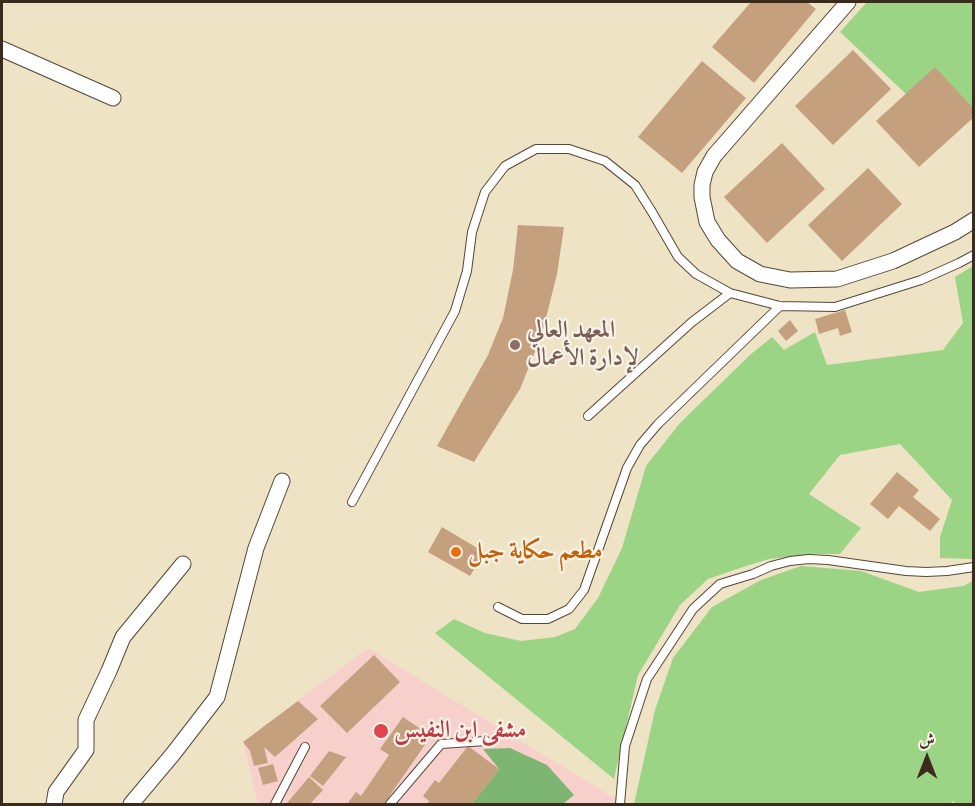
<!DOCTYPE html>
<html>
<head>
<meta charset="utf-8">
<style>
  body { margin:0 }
  #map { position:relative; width:975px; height:806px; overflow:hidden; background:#eee3c5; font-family:Alegreya,Amiri,serif }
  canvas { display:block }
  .frame { position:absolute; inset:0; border:3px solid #3b2a1e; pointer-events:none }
  .north { position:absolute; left:897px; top:728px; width:60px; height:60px; -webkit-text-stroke:4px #f7f3e8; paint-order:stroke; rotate:0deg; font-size:16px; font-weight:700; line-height:24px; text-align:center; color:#3b2a1e }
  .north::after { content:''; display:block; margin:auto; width:21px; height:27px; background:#3b2a1e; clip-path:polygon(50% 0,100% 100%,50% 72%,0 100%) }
</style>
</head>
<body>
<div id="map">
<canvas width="975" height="806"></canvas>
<div class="frame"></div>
<div class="north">ش</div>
</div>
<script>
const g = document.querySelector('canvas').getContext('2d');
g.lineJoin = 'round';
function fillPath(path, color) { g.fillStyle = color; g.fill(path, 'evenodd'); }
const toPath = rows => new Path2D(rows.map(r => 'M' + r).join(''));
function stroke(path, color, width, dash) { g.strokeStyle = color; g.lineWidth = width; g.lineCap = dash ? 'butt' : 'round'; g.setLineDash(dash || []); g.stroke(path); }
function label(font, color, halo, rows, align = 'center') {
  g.font = font + ' Alegreya,Amiri,serif'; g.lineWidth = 4.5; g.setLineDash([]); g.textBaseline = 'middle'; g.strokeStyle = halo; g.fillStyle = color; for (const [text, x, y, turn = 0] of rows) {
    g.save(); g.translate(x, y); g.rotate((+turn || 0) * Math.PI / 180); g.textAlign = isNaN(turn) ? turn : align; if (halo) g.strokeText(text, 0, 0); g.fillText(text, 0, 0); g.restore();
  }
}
const built = toPath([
  [368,648,624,804,258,804,243,742]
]);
const green = toPath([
  [867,2,973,2,973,109,906,94,840,32],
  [973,266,973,559,940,558,940,537,952,500,900,444,840,455,809,494,861,528,840,554,813,554,769,559,740,568,708,579,680,605,638,675,614,779,435,633,454,619,485,633,521,641,555,637,575,629,598,598,622,548,646,466,680,423,750,355,772,337,784,350,815,332,827,365,943,350,963,323,955,277],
  [801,566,861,571,919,592,963,586,973,581,973,804,956,804,953,801,950,804,634,804,655,710,673,658,712,607,761,580]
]);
const forest = toPath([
  [510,748,547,765,574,795,563,804,472,804,499,769,483,749]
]);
const building = toPath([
  [751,2,807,2,816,9,754,83,712,47],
  [853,50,891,89,833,145,795,106],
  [702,61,746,98,682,173,638,137],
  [935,67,974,109,974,117,919,167,876,121],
  [782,143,825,189,767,243,724,197],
  [868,168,902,204,842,261,808,225],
  [518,225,564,227,557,274,542,334,520,389,474,462,437,446,488,355,503,318,513,270],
  [845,310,852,332,840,336,838,328,819,334,815,319],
  [790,320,798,331,786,341,778,331],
  [897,472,919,490,913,497,940,519,930,531,899,506,888,519,870,504],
  [442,527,484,552,470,576,428,552],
  [374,655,400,682,347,733,320,706],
  [298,701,318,719,275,757,264,747,268,763,254,766,250,751,243,742],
  [403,717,431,736,384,804,347,804,356,792,361,796,389,755,380,749],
  [468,746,499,769,472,804,427,804,429,801,423,796,435,780,439,783],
  [329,751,346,757,323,786,310,776],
  [273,764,278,781,263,785,258,768],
  [309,777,323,790,310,804,289,804,287,803]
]);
const lane = toPath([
  [588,416,692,322,730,293],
  [352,502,455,311,467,271,472,232,485,192,505,166,536,149,569,149,605,161,635,185,652,212,678,257,696,274,730,293,780,306,835,307,921,280,959,263,974,255],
  [498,607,522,619,548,619,569,609,584,590,627,468,640,445,658,424,780,306],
  [275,804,305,747],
  [390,804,441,744,486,741],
  [620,804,625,746,647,679,693,609,720,584,753,574,771,566,790,561,809,559,828,560,906,571,926,572,947,571,974,567]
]);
const street = toPath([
  [848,2,714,156,705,172,702,185,702,197,707,222,718,240,737,261,760,274,790,280,837,279,893,261,955,232,974,220],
  [2,49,113,98],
  [54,804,56,792,86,750,86,720,109,671,123,637,183,564],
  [131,804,173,754,217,697,256,548,282,481]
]);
const markers = [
  [515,345,6,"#8d6e63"],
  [456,552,6,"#e8710a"],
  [381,731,8,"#e0444e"]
];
const educationNames = [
  ["المعهد العالي",527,331],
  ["لإدارة الأعمال",527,359]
];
const foodNames = [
  ["مطعم حكاية جبل",468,552]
];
const healthNames = [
  ["مشفى ابن النفيس",394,731]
];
fillPath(built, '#f7d0cb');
fillPath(green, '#9cd486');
fillPath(forest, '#7db673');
fillPath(building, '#c4a07f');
stroke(lane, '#564637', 10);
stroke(street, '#564637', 17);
stroke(lane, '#fff', 8);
stroke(street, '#fff', 15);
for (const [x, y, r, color] of markers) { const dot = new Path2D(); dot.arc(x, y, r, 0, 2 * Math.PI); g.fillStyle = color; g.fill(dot); stroke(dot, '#f7f3e8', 2); }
label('bold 24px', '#785e54', '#f7f3e8', educationNames, 'left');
label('bold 24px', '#c56008', '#f7f3e8', foodNames, 'left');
label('bold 24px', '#be3a42', '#f7f3e8', healthNames, 'left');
</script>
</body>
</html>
